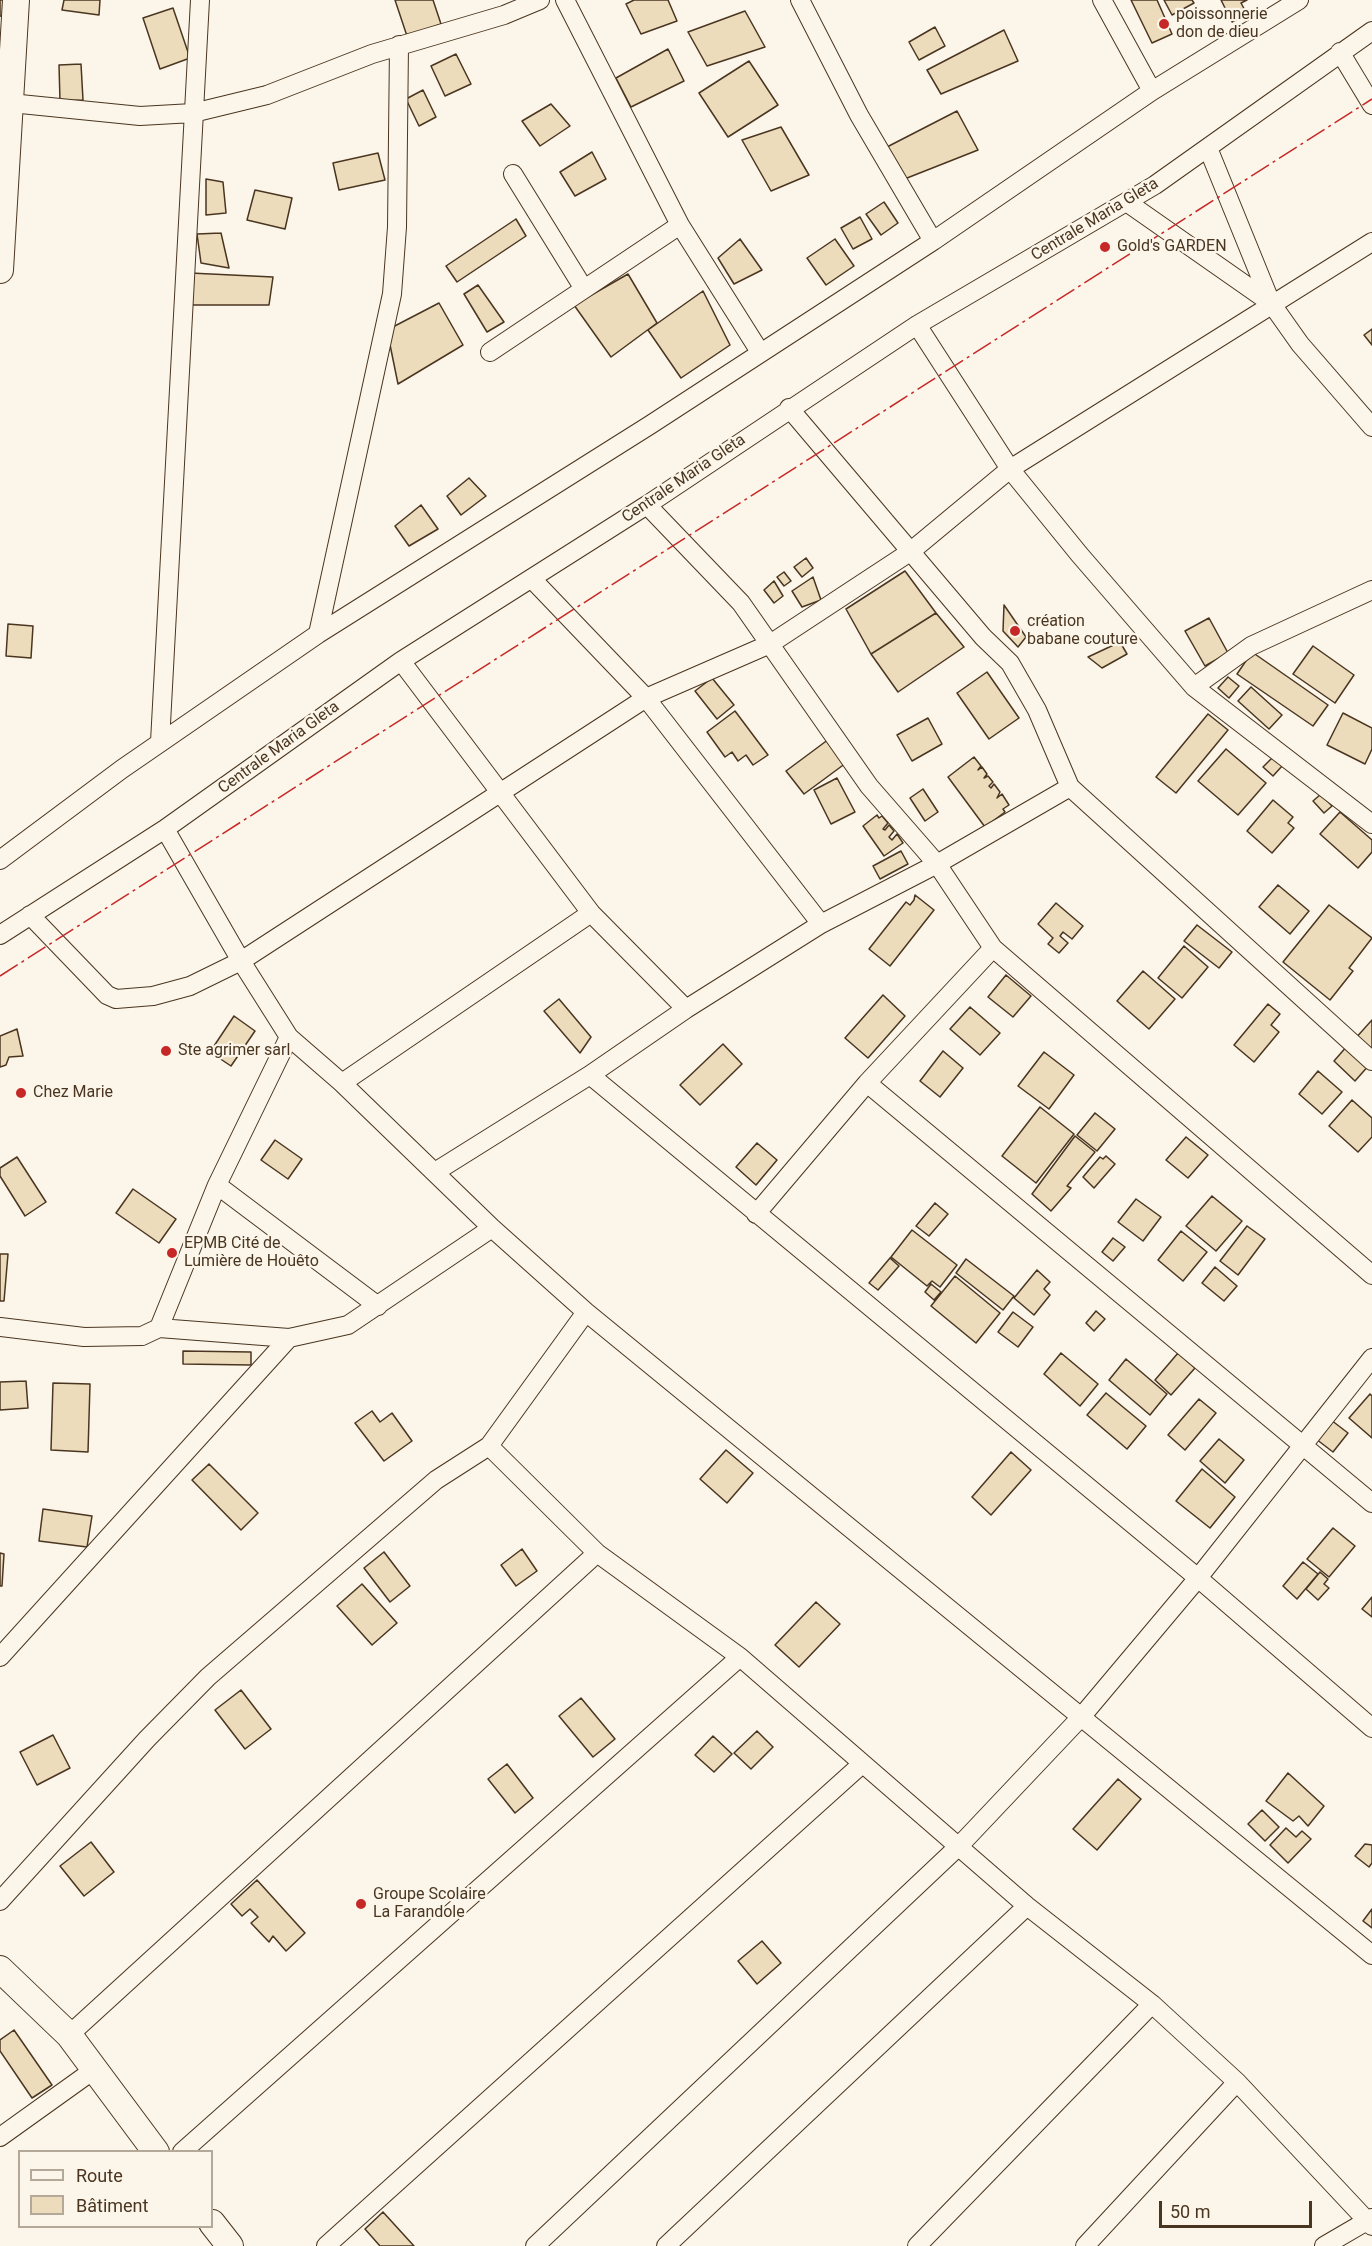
<!DOCTYPE html>
<html>
<head>
<meta charset="utf-8">
<style>
  body { margin:0 }
  #map { position:relative; width:1372px; height:2246px; overflow:hidden; background:#fbf6e9; font-family:Roboto,sans-serif }
  canvas { display:block }
  .legend { position:absolute; left:18px; top:2150px; width:195px; height:78px; box-sizing:border-box; background:#fbf6e9; border:2px solid #b4a999; margin:0; padding:8px 10px; list-style:none; font-size:18px; color:#4a3520 }
  .legend li { display:flex; align-items:center; gap:12px; height:30px }
  .legend b { width:30px; border:2px solid #b4a999 }
  .scale { position:absolute; left:1159px; top:2201px; width:153px; height:27px; box-sizing:border-box; border:3px solid #4a3520; border-top:0; padding-left:8px; font-size:18px; line-height:21px; white-space:nowrap; color:#4a3520; -webkit-text-stroke:4px #fbf6e9; paint-order:stroke }
</style>
</head>
<body>
<div id="map">
<canvas width="1372" height="2246"></canvas>
<ul class="legend">
<li><b style="height:8px;background:#fbf6e9"></b>Route</li>
<li><b style="height:16px;background:#ecdcbc"></b>Bâtiment</li>
</ul>
<div class="scale">50 m</div>
</div>
<script>
const g = document.querySelector('canvas').getContext('2d');
g.lineJoin = 'round';
function fillPath(path, color) { g.fillStyle = color; g.fill(path, 'evenodd'); }
const toPath = rows => new Path2D(rows.map(r => 'M' + r).join(''));
function stroke(path, color, width, dash) { g.strokeStyle = color; g.lineWidth = width; g.lineCap = dash ? 'butt' : 'round'; g.setLineDash(dash || []); g.stroke(path); }
function label(font, color, halo, rows, align = 'center') {
  g.font = font + ' Roboto,sans-serif'; g.lineWidth = 4.5; g.setLineDash([]); g.textBaseline = 'middle'; g.strokeStyle = halo; g.fillStyle = color; for (const [text, x, y, turn = 0] of rows) {
    g.save(); g.translate(x, y); g.rotate((+turn || 0) * Math.PI / 180); g.textAlign = isNaN(turn) ? turn : align; if (halo) g.strokeText(text, 0, 0); g.fillText(text, 0, 0); g.restore();
  }
}
const building = toPath([
  [0,0,6,0,6,17,0,16,0,0],
  [64,0,100,0,99,15,62,10,64,0],
  [395,0,433,0,441,24,407,36,395,0],
  [634,0,668,0,677,21,641,34,626,4,634,0],
  [1131,0,1157,0,1172,34,1152,43,1131,0],
  [1164,0,1192,0,1194,3,1172,15,1164,0],
  [1221,0,1247,0,1241,3,1247,14,1232,22,1221,0],
  [173,8,190,58,160,69,143,18,173,8],
  [745,11,765,47,707,66,688,32,745,11],
  [935,27,945,46,919,60,909,42,935,27],
  [1004,30,1018,61,941,94,927,70,1004,30],
  [668,49,684,81,631,107,616,78,668,49],
  [456,54,471,84,445,96,431,66,456,54],
  [749,61,778,105,728,137,699,93,749,61],
  [81,64,83,100,60,101,59,65,81,64],
  [423,90,436,117,419,126,406,99,423,90],
  [551,104,570,126,540,146,522,121,551,104],
  [957,111,978,150,902,180,885,148,957,111],
  [781,127,809,175,771,191,742,140,781,127],
  [592,152,606,179,575,196,560,172,592,152],
  [378,153,385,180,339,190,333,163,378,153],
  [206,179,223,182,226,213,206,215,206,179],
  [255,190,292,198,285,229,247,220,255,190],
  [884,202,898,223,881,235,866,214,884,202],
  [860,217,872,239,853,249,841,228,860,217],
  [516,219,526,236,457,282,446,266,516,219],
  [221,233,229,268,201,263,197,234,221,233],
  [740,239,762,270,734,284,718,258,740,239],
  [835,239,854,266,826,285,807,258,835,239],
  [190,273,273,277,269,305,191,305,190,273],
  [628,274,657,323,611,357,574,305,628,274],
  [478,285,504,322,487,332,464,294,478,285],
  [703,291,730,345,681,378,648,330,703,291],
  [439,303,463,345,398,384,387,330,439,303],
  [1372,329,1372,345,1364,335,1372,329],
  [469,478,486,496,461,515,447,496,469,478],
  [421,505,438,529,409,546,395,526,421,505],
  [806,558,813,568,802,577,794,567,806,558],
  [905,571,936,613,871,654,846,609,905,571],
  [784,572,791,581,784,586,777,577,784,572],
  [813,577,821,600,802,607,792,591,813,577],
  [774,581,783,596,774,603,764,590,774,581],
  [1004,605,1026,637,1018,647,1003,631,1004,605],
  [936,613,964,647,898,692,871,654,936,613],
  [1209,618,1228,653,1205,666,1185,631,1209,618],
  [8,624,33,626,31,658,6,656,8,624],
  [1120,642,1127,654,1102,668,1088,657,1120,642],
  [1313,646,1354,675,1335,703,1293,674,1313,646],
  [1252,652,1328,705,1313,726,1237,674,1252,652],
  [987,672,1019,718,989,739,957,693,987,672],
  [1228,677,1239,686,1229,698,1218,688,1228,677],
  [712,678,734,705,717,719,695,691,712,678],
  [1251,687,1282,715,1269,729,1238,701,1251,687],
  [735,711,768,755,753,765,746,755,738,761,732,752,725,757,707,732,735,711],
  [1343,713,1372,728,1372,749,1365,764,1327,745,1343,713],
  [1208,714,1228,730,1176,793,1156,777,1208,714],
  [928,718,942,744,912,761,897,735,928,718],
  [829,739,846,763,804,794,786,771,829,739],
  [1226,749,1266,783,1238,815,1198,781,1226,749],
  [974,757,981,766,978,770,982,767,987,774,984,778,988,776,993,782,989,786,991,788,994,784,1000,792,997,798,1002,794,1009,805,1003,809,1005,812,985,827,948,777,974,757],
  [1273,757,1283,765,1273,776,1263,767,1273,757],
  [837,778,855,812,831,824,814,790,837,778],
  [923,789,938,812,925,821,910,798,923,789],
  [1321,794,1332,806,1324,813,1313,801,1321,794],
  [1273,800,1293,817,1288,823,1294,828,1272,853,1247,831,1273,800],
  [1340,812,1372,840,1372,852,1358,868,1320,834,1340,812],
  [877,815,879,818,882,816,888,823,883,829,885,830,889,825,894,831,889,837,892,840,897,834,903,843,884,856,863,826,877,815],
  [901,851,908,864,880,879,873,866,901,851],
  [1278,885,1309,911,1290,934,1259,907,1278,885],
  [915,895,934,910,890,966,869,949,906,902,910,905,914,900,915,895],
  [1056,903,1083,926,1072,939,1063,932,1060,936,1068,943,1059,953,1048,944,1053,938,1038,924,1056,903],
  [1329,905,1372,938,1349,968,1353,971,1330,1000,1283,962,1329,905],
  [1197,925,1232,952,1219,968,1184,941,1197,925],
  [1184,946,1208,967,1182,998,1158,978,1184,946],
  [1143,971,1175,999,1149,1029,1117,1001,1143,971],
  [1006,975,1031,996,1013,1017,988,997,1006,975],
  [883,995,905,1016,868,1058,845,1038,883,995],
  [559,999,591,1037,580,1053,544,1011,559,999],
  [1268,1004,1280,1014,1271,1025,1279,1032,1254,1062,1234,1045,1268,1004],
  [970,1007,1000,1033,980,1055,950,1029,970,1007],
  [234,1016,255,1031,231,1066,210,1052,234,1016],
  [1372,1020,1372,1056,1354,1040,1372,1020],
  [17,1029,23,1056,9,1057,6,1065,0,1067,0,1036,17,1029],
  [723,1044,742,1064,700,1105,680,1085,723,1044],
  [1348,1045,1370,1064,1355,1081,1334,1061,1348,1045],
  [943,1051,963,1068,940,1097,920,1081,943,1051],
  [1044,1052,1074,1075,1049,1109,1018,1086,1044,1052],
  [1318,1071,1342,1092,1322,1114,1299,1094,1318,1071],
  [1352,1100,1372,1118,1372,1137,1358,1152,1329,1126,1352,1100],
  [1040,1107,1074,1134,1036,1183,1002,1156,1040,1107],
  [1095,1113,1115,1129,1097,1151,1077,1135,1095,1113],
  [1075,1136,1095,1152,1067,1186,1071,1188,1051,1211,1032,1194,1075,1136],
  [1186,1137,1208,1155,1188,1178,1166,1160,1186,1137],
  [275,1140,302,1159,288,1179,261,1160,275,1140],
  [757,1143,777,1160,756,1185,736,1167,757,1143],
  [1106,1156,1115,1164,1094,1188,1083,1177,1100,1157,1103,1159,1106,1156],
  [17,1157,46,1202,25,1216,0,1176,0,1168,17,1157],
  [133,1189,176,1219,159,1243,116,1213,133,1189],
  [1212,1196,1242,1221,1216,1251,1186,1226,1212,1196],
  [1136,1199,1161,1217,1143,1241,1118,1222,1136,1199],
  [935,1203,948,1214,929,1236,916,1226,935,1203],
  [1247,1226,1265,1239,1238,1275,1220,1261,1247,1226],
  [912,1230,957,1265,940,1287,932,1281,927,1286,891,1257,912,1230],
  [1181,1231,1207,1252,1183,1281,1158,1260,1181,1231],
  [1113,1238,1125,1247,1113,1261,1102,1252,1113,1238],
  [0,1254,8,1254,4,1301,0,1301,0,1254],
  [890,1258,899,1266,878,1290,869,1283,890,1258],
  [966,1259,1014,1296,1003,1310,956,1273,966,1259],
  [1215,1267,1237,1286,1224,1301,1202,1283,1215,1267],
  [1037,1270,1050,1282,1044,1289,1050,1295,1034,1315,1014,1298,1037,1270],
  [955,1276,1000,1313,976,1343,931,1306,955,1276],
  [931,1284,941,1292,934,1300,925,1292,931,1284],
  [1096,1311,1105,1319,1094,1331,1086,1323,1096,1311],
  [1013,1312,1033,1327,1018,1347,998,1332,1013,1312],
  [183,1351,251,1352,251,1365,183,1364,183,1351],
  [1061,1353,1098,1384,1080,1406,1044,1374,1061,1353],
  [1178,1353,1195,1368,1171,1395,1155,1380,1178,1353],
  [1126,1359,1167,1394,1150,1415,1109,1380,1126,1359],
  [26,1381,28,1408,0,1410,0,1382,26,1381],
  [53,1383,90,1384,88,1452,51,1450,53,1383],
  [1106,1393,1146,1426,1127,1449,1087,1415,1106,1393],
  [1370,1394,1372,1396,1372,1438,1349,1418,1370,1394],
  [1199,1399,1216,1413,1185,1450,1168,1435,1199,1399],
  [372,1411,380,1422,392,1413,412,1441,384,1461,355,1423,372,1411],
  [1331,1420,1348,1433,1333,1452,1316,1439,1331,1420],
  [1219,1439,1244,1460,1225,1483,1200,1461,1219,1439],
  [726,1450,753,1473,727,1503,700,1479,726,1450],
  [1011,1452,1031,1470,991,1515,972,1497,1011,1452],
  [209,1464,258,1513,241,1530,192,1480,209,1464],
  [1202,1469,1235,1497,1210,1528,1176,1501,1202,1469],
  [43,1509,92,1516,87,1547,39,1541,43,1509],
  [1333,1528,1355,1546,1329,1577,1307,1559,1333,1528],
  [522,1549,537,1571,516,1586,501,1565,522,1549],
  [384,1552,410,1586,390,1602,364,1568,384,1552],
  [0,1553,4,1554,2,1586,0,1586,0,1553],
  [1303,1562,1318,1574,1297,1599,1283,1586,1303,1562],
  [1320,1572,1328,1579,1324,1584,1329,1588,1318,1600,1306,1589,1320,1572],
  [362,1584,397,1623,372,1645,337,1606,362,1584],
  [1372,1597,1372,1617,1362,1609,1372,1597],
  [816,1602,840,1624,799,1667,775,1645,816,1602],
  [241,1690,271,1729,245,1749,215,1710,241,1690],
  [581,1698,615,1739,593,1757,559,1716,581,1698],
  [757,1731,773,1747,751,1769,734,1753,757,1731],
  [53,1735,70,1768,37,1785,20,1752,53,1735],
  [713,1736,732,1754,714,1772,695,1755,713,1736],
  [507,1764,533,1798,515,1813,488,1779,507,1764],
  [1288,1773,1324,1806,1308,1826,1299,1816,1293,1821,1266,1801,1288,1773],
  [1118,1779,1141,1799,1097,1850,1073,1829,1118,1779],
  [1262,1810,1279,1827,1265,1841,1248,1824,1262,1810],
  [1286,1828,1296,1837,1302,1831,1311,1839,1288,1863,1270,1845,1286,1828],
  [91,1842,114,1872,84,1896,60,1866,91,1842],
  [1365,1844,1372,1845,1372,1863,1369,1867,1355,1856,1365,1844],
  [257,1880,305,1933,286,1951,273,1936,269,1942,251,1923,258,1917,250,1909,242,1916,231,1904,257,1880],
  [1372,1909,1372,1928,1363,1921,1372,1909],
  [762,1941,781,1963,757,1984,738,1961,762,1941],
  [14,2030,52,2085,32,2098,0,2051,0,2040,14,2030],
  [383,2212,414,2246,380,2246,365,2229,383,2212]
]);
const street = toPath([
  [565,0,680,225,760,352],
  [800,0,859,115,933,241],
  [1102,0,1152,91],
  [1340,52,1372,105],
  [0,102,140,116,193,113,267,95,372,54,504,15,540,0],
  [1208,148,1271,303,1300,344,1372,427],
  [513,174,584,289],
  [1128,203,1271,303],
  [917,325,1010,469,1079,554,1194,687,1372,824],
  [490,352,680,225],
  [789,408,983,637,1010,663,1037,710,1070,787,1372,1061],
  [647,505,741,603,869,786,937,864,993,948,1372,1275],
  [532,579,646,698,821,924],
  [318,634,392,294,397,227,399,45],
  [401,661,591,913,686,1009],
  [1194,687,1251,646,1372,590],
  [160,742,200,0],
  [1070,787,937,864,821,924,686,1009,590,1075,1198,1578,1372,1728],
  [165,829,241,961,289,1037,342,1083,492,1228,586,1312,1372,1955],
  [0,860,122,769,318,634,650,425,933,241,1152,91,1299,0],
  [30,915,107,995,116,999,153,996,190,986,241,961,646,698,770,644,910,552,1010,469,1372,242],
  [0,935,165,829,401,661,647,505,917,325,1155,185,1372,31],
  [342,1083,591,913],
  [867,1083,1372,1503],
  [435,1172,590,1075],
  [217,1185,378,1306],
  [756,1214,867,1083,993,948],
  [0,1327,84,1337,142,1336,159,1328,217,1185,289,1037],
  [159,1328,289,1338,348,1325,492,1228],
  [489,1446,597,1553,740,1657,1027,1906,1152,2004,1237,2082,1372,2226],
  [0,1657,289,1338],
  [0,1901,147,1739,208,1677,436,1480,489,1446,586,1312],
  [69,2035,597,1553],
  [0,2137,95,2069],
  [182,2152,740,1657],
  [326,2246,862,1764],
  [535,2246,960,1845,1082,1716,1198,1578,1372,1358],
  [666,2246,1027,1906],
  [917,2246,1152,2004],
  [1085,2246,1237,2082],
  [1324,2246,1372,2218]
]);
const secondary = toPath([
  [0,270,16,0],
  [0,1969,69,2035,156,2152],
  [212,2223,230,2246]
]);
const power = toPath([
  [0,976,1372,99]
]);
const markers = [
  [1164,24,6,"#c62828"],
  [1105,247,6,"#c62828"],
  [1015,631,6,"#c62828"],
  [166,1051,6,"#c62828"],
  [21,1093,6,"#c62828"],
  [172,1253,6,"#c62828"],
  [361,1904,6,"#c62828"]
];
const poiNames = [
  ["poissonnerie",1176,15],
  ["don de dieu",1176,33],
  ["Gold's GARDEN",1117,247],
  ["création",1027,622],
  ["babane couture",1027,640],
  ["Ste agrimer sarl",178,1051],
  ["Chez Marie",33,1093],
  ["EPMB Cité de",184,1244],
  ["Lumière de Houêto",184,1262],
  ["Groupe Scolaire",373,1895],
  ["La Farandole",373,1913]
];
const streetNames = [
  ["Centrale Maria Gleta",1095,220,-31],
  ["Centrale Maria Gleta",684,479,-34],
  ["Centrale Maria Gleta",279,748,-36]
];
fillPath(building, '#ecdcbc');
stroke(building, '#4a3520', 1.5);
stroke(street, '#4a3520', 20);
stroke(secondary, '#4a3520', 28);
stroke(street, '#fbf6e9', 18);
stroke(secondary, '#fbf6e9', 26);
stroke(power, '#c62828', 1.5, [21, 4.5, 3, 4.5]);
for (const [x, y, r, color] of markers) { const dot = new Path2D(); dot.arc(x, y, r, 0, 2 * Math.PI); g.fillStyle = color; g.fill(dot); stroke(dot, '#fbf6e9', 2); }
label('16px', '#4a3520', '#fbf6e9', poiNames, 'left');
label('16px', '#4a3520', '#fbf6e9', streetNames);
</script>
</body>
</html>
